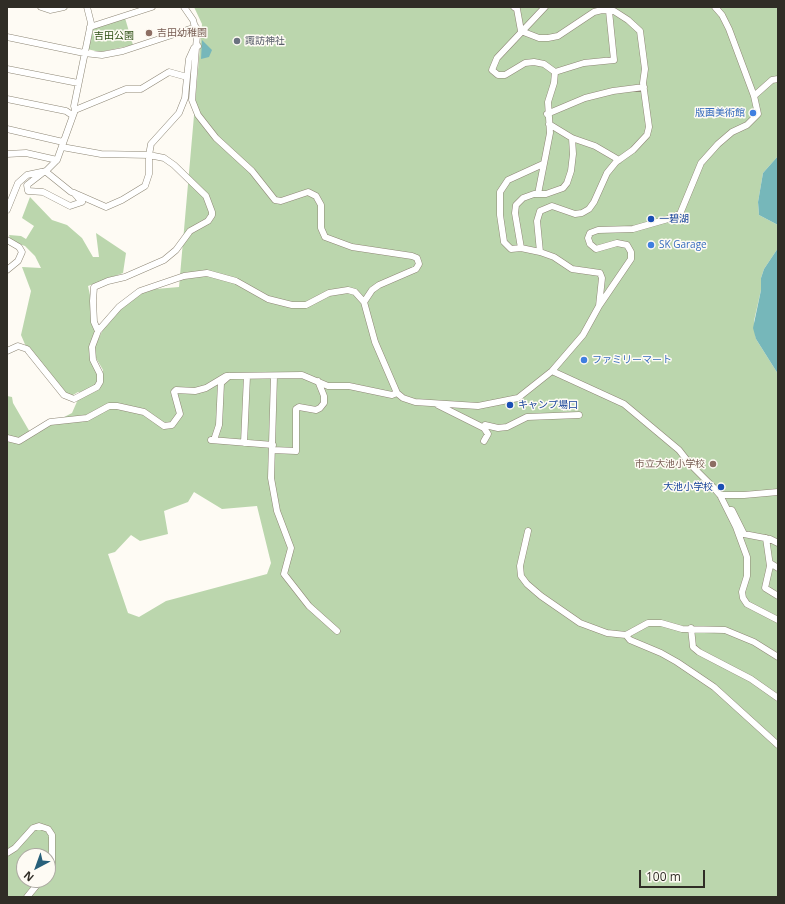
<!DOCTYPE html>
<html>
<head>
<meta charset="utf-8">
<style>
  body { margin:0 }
  #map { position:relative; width:785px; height:904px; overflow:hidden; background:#fefbf4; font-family:"Open Sans",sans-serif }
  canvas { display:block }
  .frame { position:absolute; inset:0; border:8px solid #302d26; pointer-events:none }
  .north { position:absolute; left:16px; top:848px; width:40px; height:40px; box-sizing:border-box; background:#fefbf4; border:1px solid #aca9a2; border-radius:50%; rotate:221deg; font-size:11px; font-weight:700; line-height:16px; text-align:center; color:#302d26 }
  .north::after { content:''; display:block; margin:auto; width:14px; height:18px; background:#28607a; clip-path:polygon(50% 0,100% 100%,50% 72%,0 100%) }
  .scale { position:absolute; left:639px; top:870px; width:66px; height:18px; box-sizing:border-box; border:2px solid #302d26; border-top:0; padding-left:5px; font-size:12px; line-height:14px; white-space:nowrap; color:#302d26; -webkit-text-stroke:3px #fefbf4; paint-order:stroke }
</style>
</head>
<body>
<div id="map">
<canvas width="785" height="904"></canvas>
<div class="frame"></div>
<div class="north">N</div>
<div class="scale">100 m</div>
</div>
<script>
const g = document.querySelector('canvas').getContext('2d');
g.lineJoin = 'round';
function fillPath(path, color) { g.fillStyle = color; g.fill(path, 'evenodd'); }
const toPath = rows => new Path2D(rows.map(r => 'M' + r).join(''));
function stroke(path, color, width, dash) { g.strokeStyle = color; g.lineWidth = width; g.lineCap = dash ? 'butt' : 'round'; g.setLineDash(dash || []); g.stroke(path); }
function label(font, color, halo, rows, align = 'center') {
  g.font = font + ' "Open Sans","Noto Sans JP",sans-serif'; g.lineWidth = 3; g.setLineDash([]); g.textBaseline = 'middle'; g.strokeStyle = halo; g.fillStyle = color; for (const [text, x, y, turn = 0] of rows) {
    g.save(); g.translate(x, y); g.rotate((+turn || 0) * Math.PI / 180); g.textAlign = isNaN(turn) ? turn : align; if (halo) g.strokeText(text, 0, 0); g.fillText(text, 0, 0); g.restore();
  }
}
const green = toPath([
  [194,7,778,7,778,156,763,173,758,202,759,215,778,225,778,248,764,269,761,278,761,290,754,321,756,339,778,374,778,897,7,897,7,396,12,397,13,403,31,434,72,413,79,397,84,394,78,392,68,398,27,349,21,335,31,291,22,267,41,268,35,256,25,246,11,241,9,235,21,236,26,239,34,226,22,218,30,197,52,220,67,225,82,238,93,257,99,257,96,233,126,253,123,273,88,286,98,331,90,352,101,384,103,370,92,351,108,320,144,290,179,287,202,24],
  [194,492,222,509,257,506,271,563,267,574,166,601,139,617,128,613,108,554,115,552,131,535,140,541,168,534,164,511,188,502],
  [24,856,48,856,48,880,24,880],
  [125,18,133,45,100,52,87,49,93,28]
]);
const water = toPath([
  [202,40,212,50,209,57,201,59],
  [778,156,778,225,759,215,758,202,763,173],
  [778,248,778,374,756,339,753,328,761,290,761,278,764,269]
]);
const minor = toPath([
  [41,7,50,10,64,7],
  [184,7,193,20,197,35,192,100,198,115,216,138,252,171,275,200,281,201,308,192,316,196,321,205,321,228,325,237,352,247,412,256,417,258,419,264,416,269,379,285,372,290,364,302],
  [514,7,517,9,521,31],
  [545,7,497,58,492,70,498,75,505,75,525,63,534,62,544,64,555,72],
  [90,27,152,7],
  [521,31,539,38,548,38,558,36,594,12,602,10,614,11,628,20,640,31,645,69,643,83,649,127,647,135,633,150,616,162,607,173,594,202,589,209,582,213,575,214,552,206,540,211,537,221,540,252],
  [7,37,84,53,102,55,123,51,196,27],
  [7,69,78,83],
  [555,72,584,63,614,60,609,11],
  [754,96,772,80,778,79],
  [7,99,66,111,72,115],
  [75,110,74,106,91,23,87,7],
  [547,114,585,98,613,91,644,87],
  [549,124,572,138,595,146,619,160],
  [7,129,63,142],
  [62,147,101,154,149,155,164,158,174,165,206,196,212,212,212,215,208,221,190,231,176,250,164,260,125,277,108,281,94,287,93,301,94,322,98,331],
  [7,154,26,153,57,160],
  [543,164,508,180,500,192,500,215,504,242,511,249,521,248,540,252,554,257,572,269,600,273,602,278,599,306],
  [74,193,82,202,70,206,43,192,28,191,27,185,45,171,71,192,74,193,81,196,106,207,122,200,145,186,149,174,149,155,151,144,179,113,185,98,187,77],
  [538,194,550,133,548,102,554,83,555,72],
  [7,210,18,183,27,175,46,171,57,160,75,110,126,89,141,89,169,72,187,77,189,59,194,48,198,46],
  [7,240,19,247,22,252,18,261,7,270],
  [521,248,515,213,516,205,523,198,534,194,546,194,563,188,567,183,571,171,573,154,572,138],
  [7,351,18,346,27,349,64,395,74,399,97,387,100,382,100,374,93,360,92,347,98,331,119,307,140,291,184,276,207,273,236,281,268,299,292,305,306,305,329,293,348,290,355,292,364,302,375,342,397,393,403,398,415,402,478,406,518,398,552,371,583,335,599,306,631,259,631,252,627,245,617,243,596,249,590,244,588,238,590,233,598,230,633,229,668,219,680,214,701,163,718,144,732,132,747,125,758,114,754,96,729,29,722,15,715,7],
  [552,371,624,404,679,450,690,464,713,487,720,495,736,527,747,557,747,576,742,592,743,598,747,604,778,620],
  [274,376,271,478,277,511,291,548,284,574,309,606,337,631],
  [438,405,484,428,488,434,484,441],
  [484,428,485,425,498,428,507,427,527,417,579,415],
  [7,438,19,441,50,422,87,418,109,406,117,406,144,412,164,426,172,425,180,414,174,392,176,390,195,391,206,388,226,376,302,375,328,386,349,386,392,395,397,393],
  [211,440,273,445],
  [214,440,219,425,221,383,229,376],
  [244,443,247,376],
  [273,450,296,451,296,409,299,407,316,410,320,408,324,403,324,396,318,381],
  [720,495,744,495,778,492],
  [729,510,732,510,744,534,770,539,778,543],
  [528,531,520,566,521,576,527,584,541,596,580,623,607,633,626,635,630,640,661,653,677,662,714,687,778,745],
  [766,538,770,566,765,588,778,596],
  [770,563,778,568],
  [691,628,693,647,699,652,751,679,778,698],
  [626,635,648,623,661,623,682,629,725,630,754,642,778,657],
  [7,853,15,848,33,828,39,826,48,829,52,835,52,864,48,871],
  [27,897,41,880]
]);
const markers = [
  [149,33,4,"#8d6e63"],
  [237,41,4,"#6b7280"],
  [753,113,4,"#3f7fe0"],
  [651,219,4,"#1a4fb4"],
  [651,245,4,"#3f7fe0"],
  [584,360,4,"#3f7fe0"],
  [510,405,4,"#1a4fb4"],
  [713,464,4,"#8d6e63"],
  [721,487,4,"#1a4fb4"]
];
const educationNames = [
  ["吉田幼稚園",157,33],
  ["市立大池小学校",705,464,"right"]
];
const parkNames = [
  ["吉田公園",114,36]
];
const worshipNames = [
  ["諏訪神社",245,41]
];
const shopNames = [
  ["版画美術館",745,113,"right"],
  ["SK Garage",659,245],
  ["ファミリーマート",592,360]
];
const transitNames = [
  ["一碧湖",659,219],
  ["キャンプ場口",518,405],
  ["大池小学校",713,487,"right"]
];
fillPath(green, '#bbd6ad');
fillPath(water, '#76b7ba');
stroke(minor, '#8e8776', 7);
stroke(minor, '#fff', 6);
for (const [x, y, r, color] of markers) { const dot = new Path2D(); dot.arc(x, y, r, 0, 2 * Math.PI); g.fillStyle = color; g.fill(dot); stroke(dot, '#fefbf4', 1.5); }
label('10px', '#785e54', '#fefbf4', educationNames, 'left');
label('10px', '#2b4e12', '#fefbf4', parkNames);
label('10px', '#5b616d', '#fefbf4', worshipNames, 'left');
label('10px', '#366cbe', '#fefbf4', shopNames, 'left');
label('10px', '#164399', '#fefbf4', transitNames, 'left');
</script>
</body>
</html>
